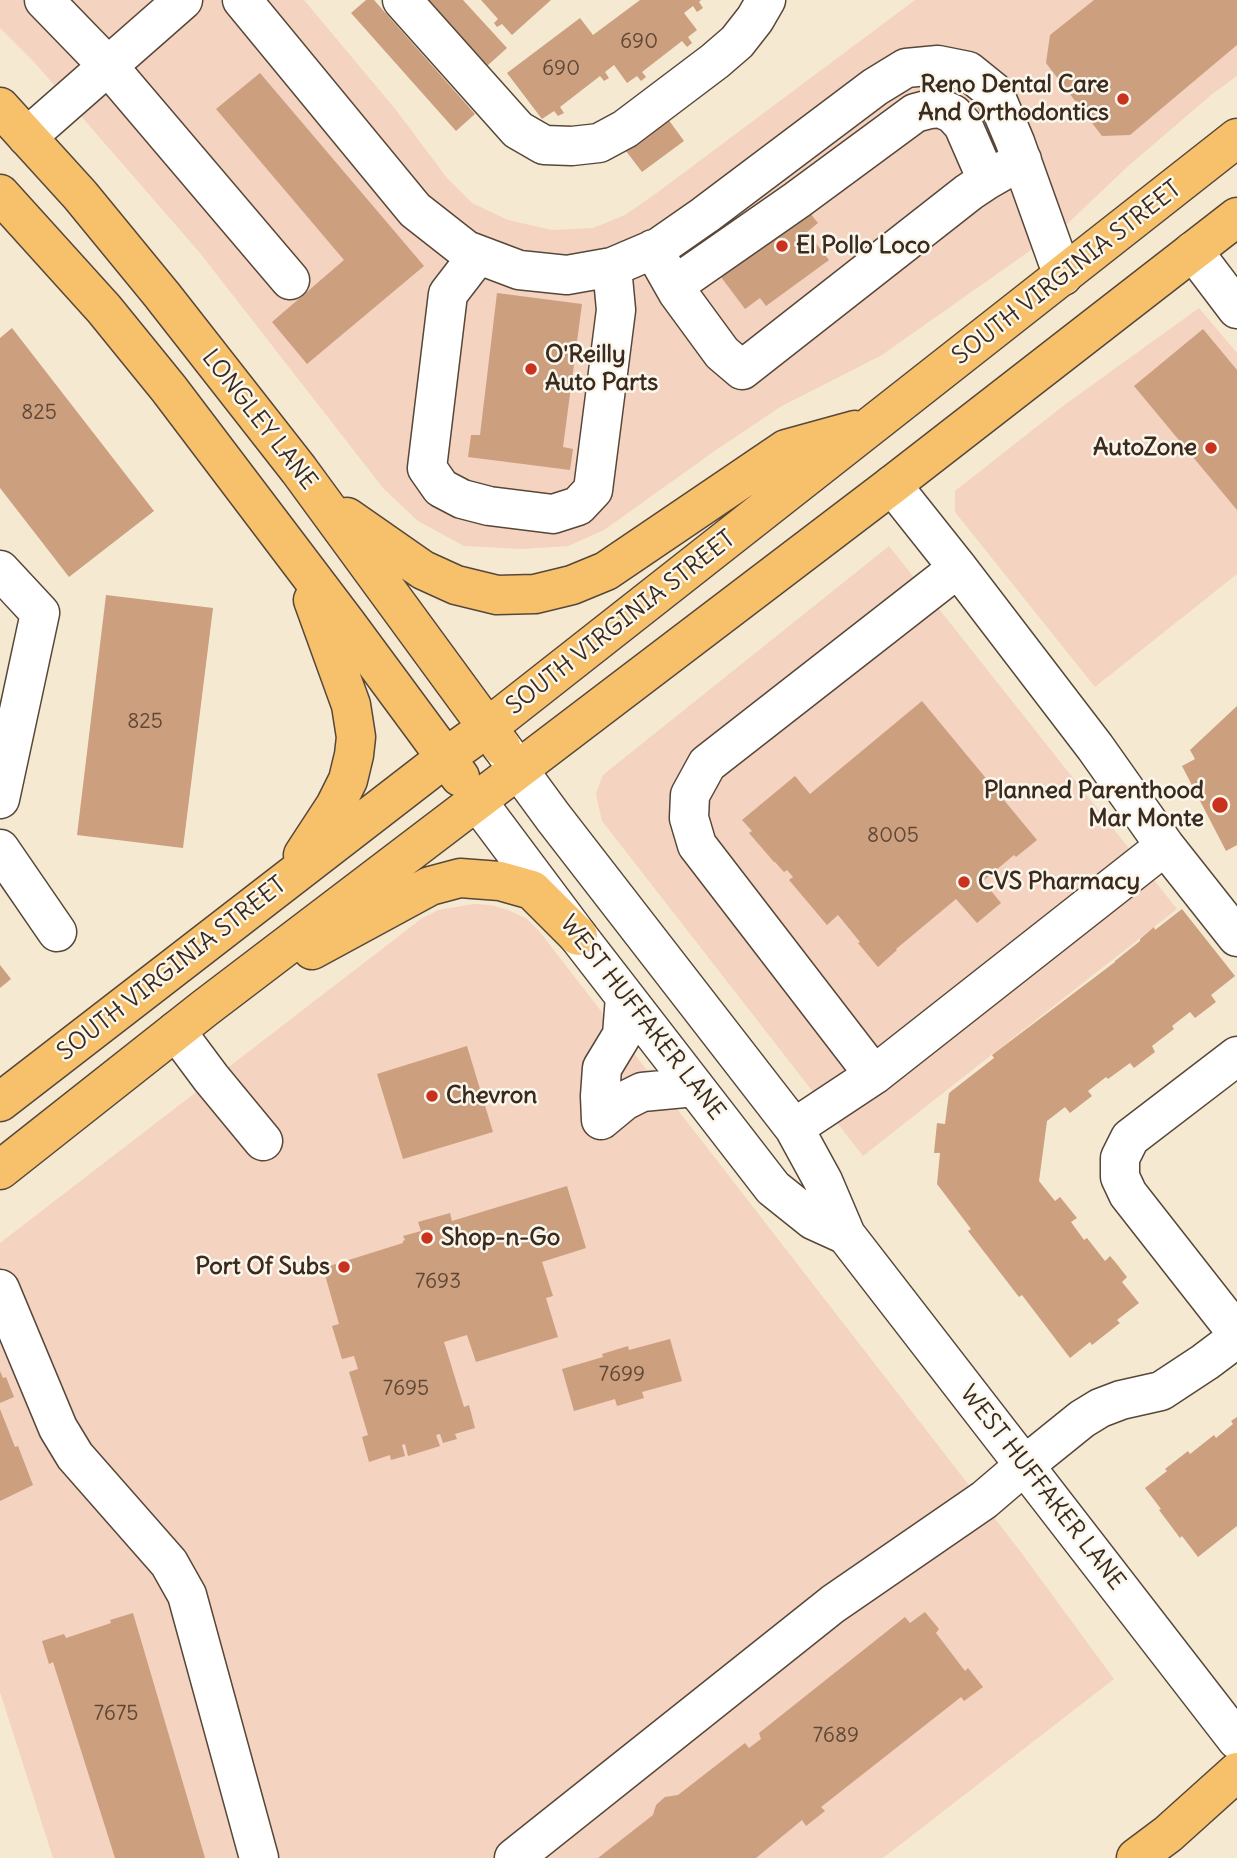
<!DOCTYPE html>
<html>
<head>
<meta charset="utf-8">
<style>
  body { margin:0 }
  canvas { display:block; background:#f5e9d2 }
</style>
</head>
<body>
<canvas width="1237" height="1858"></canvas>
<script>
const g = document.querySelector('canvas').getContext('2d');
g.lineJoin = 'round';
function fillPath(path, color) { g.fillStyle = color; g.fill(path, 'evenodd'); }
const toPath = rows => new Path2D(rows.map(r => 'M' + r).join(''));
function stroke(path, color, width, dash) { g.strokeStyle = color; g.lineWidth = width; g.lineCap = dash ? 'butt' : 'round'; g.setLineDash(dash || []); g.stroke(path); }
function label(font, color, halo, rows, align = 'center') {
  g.font = font + ' Delius,sans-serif'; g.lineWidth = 5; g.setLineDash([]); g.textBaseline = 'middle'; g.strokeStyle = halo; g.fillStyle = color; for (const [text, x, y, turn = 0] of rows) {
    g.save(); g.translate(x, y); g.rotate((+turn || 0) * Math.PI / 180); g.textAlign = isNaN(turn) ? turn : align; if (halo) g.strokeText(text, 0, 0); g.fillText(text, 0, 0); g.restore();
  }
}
const built = toPath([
  [0,0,304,0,396,110,447,178,472,203,508,220,552,230,593,228,625,215,658,192,915,0,1237,0,1237,76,1211,95,1126,168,1065,226,882,355,780,407,716,450,604,530,568,546,521,549,464,546,418,521,383,488,200,253,34,62,0,28],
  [1199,308,1237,353,1237,574,1095,687,955,512,955,491,1063,406],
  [889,546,1177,909,863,1156,602,821,596,794,603,775],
  [474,904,491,905,508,910,527,919,539,931,1020,1551,1114,1679,883,1858,53,1858,0,1692,0,1243,421,919,438,910]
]);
const building = toPath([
  [366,0,374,0,475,114,456,131,351,13],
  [428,0,463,0,507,48,487,66],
  [481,0,551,0,512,35,502,24,497,27,494,23,498,19],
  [640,0,701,0,699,2,703,8,697,12,693,6,684,13,697,30,688,37,692,43,687,47,682,41,642,72,646,77,641,81,637,76,627,83,614,65,605,72,609,78,604,81,600,76,560,107,564,113,558,116,554,111,542,119,507,73,580,18,593,35],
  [1094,0,1237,0,1237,45,1130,135,1102,136,1046,63,1050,35],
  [260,73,424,266,307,364,272,322,344,260,216,109],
  [668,119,684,141,642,172,626,151],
  [806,208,818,223,807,232,829,260,766,306,760,298,745,309,715,269],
  [497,293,582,304,563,447,573,449,570,470,468,457,471,435,480,435],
  [12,328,154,511,69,577,0,488,0,338],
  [1203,329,1237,370,1237,510,1134,386],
  [106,595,213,608,183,848,77,835],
  [922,701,1037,840,1016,857,1014,855,983,881,1001,903,977,923,956,899,896,949,897,950,878,967,858,943,860,942,838,915,827,925,789,880,793,877,787,870,784,872,775,862,774,862,749,833,752,831,742,820,795,776,810,794],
  [1237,706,1237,845,1226,851,1182,766,1195,759,1190,750],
  [1182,909,1235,976,1211,995,1216,1002,1195,1018,1190,1012,1172,1026,1174,1029,1152,1046,1155,1052,1134,1068,1130,1063,1108,1079,1106,1077,1088,1091,1092,1096,1070,1113,1065,1107,1047,1121,1039,1181,1055,1201,1060,1197,1077,1218,1071,1222,1084,1240,1087,1238,1105,1261,1110,1256,1116,1263,1127,1277,1122,1282,1139,1303,1117,1320,1120,1323,1092,1345,1090,1342,1070,1358,1022,1295,1019,1297,968,1231,971,1229,937,1184,940,1153,934,1153,937,1123,945,1124,949,1093,994,1058,992,1055,1115,962,1115,961,1140,941,1140,939,1154,927,1155,930],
  [0,965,11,979,0,988],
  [467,1046,493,1132,403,1159,377,1074],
  [567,1186,586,1248,542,1262,553,1296,546,1298,558,1337,476,1362,467,1335,444,1342,464,1407,469,1405,475,1428,455,1434,457,1439,443,1443,440,1434,436,1435,440,1446,408,1456,405,1444,402,1445,405,1456,391,1460,390,1455,369,1462,362,1437,368,1435,349,1372,358,1369,354,1356,342,1359,332,1326,339,1324,323,1268,403,1243,403,1241,405,1240,403,1236,421,1231,418,1222,450,1213,452,1221],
  [670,1339,682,1381,642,1392,644,1398,617,1406,615,1399,574,1411,562,1369,603,1357,602,1354,628,1346,629,1350],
  [0,1371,3,1378,6,1377,14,1397,0,1403],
  [0,1409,15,1447,18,1446,33,1485,0,1501],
  [1237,1417,1237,1526,1198,1557,1182,1536,1180,1538,1159,1510,1161,1509,1145,1488,1167,1471,1165,1469,1188,1451,1190,1454,1214,1435,1216,1438,1233,1424,1231,1421],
  [925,1612,939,1629,936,1633,965,1671,968,1668,983,1687,964,1701,961,1697,821,1807,825,1811,806,1826,802,1820,756,1858,598,1858,653,1815,656,1805,665,1797,678,1795,745,1743,749,1748,761,1739,759,1733,905,1617,910,1623],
  [133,1613,153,1681,205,1858,115,1858,53,1662,49,1664,42,1641,64,1634,66,1638,111,1623,110,1620]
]);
const minor = toPath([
  [44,0,108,66,290,280],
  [242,0,415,210,466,250,519,270,567,275,612,267,659,247,705,215,875,87,906,68,938,65,968,71,994,92,1015,142,1063,276],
  [402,0,518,130,544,145,572,146,599,143,625,129,715,61,737,42,755,19,766,0],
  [27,137,183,0],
  [653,249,678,293,722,353,742,370,969,192,987,180,1022,160],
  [1193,251,1237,309],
  [478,255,448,294,427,468,441,488,462,499,489,506,553,514,578,506,593,490,616,310,612,267],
  [675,285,797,200,915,113,930,109,940,108,953,114,963,125,987,180],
  [892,485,958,568,1095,747,1165,846,1237,937],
  [0,570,40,613,0,799],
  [501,746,553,817,794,1128,823,1181,846,1235,1237,1740],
  [477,801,578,936,773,1188,813,1220,846,1235],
  [0,849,57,932],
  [176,1031,211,1078,263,1141],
  [1237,1056,1130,1138,1120,1158,1120,1177,1128,1194,1237,1333],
  [874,1075,697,845,689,818,690,795,707,764,958,568],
  [601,1120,600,1096,602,1068,622,1035,625,997],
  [601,1120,624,1101,642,1092,695,1087],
  [794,1128,874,1075,1165,846],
  [0,1289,58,1428,75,1456,169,1563,187,1595,259,1858],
  [514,1858,833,1604,984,1500,1025,1465,1082,1419,1100,1408,1121,1400,1161,1391,1205,1362,1237,1338]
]);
const major = toPath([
  [0,107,80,195,162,295,299,470,501,746],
  [0,194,104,309,169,389,347,624,460,777],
  [347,517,423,570,456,585,497,595,535,594,572,585,606,571,786,449,855,430],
  [303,855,335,806,348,780,354,755,356,737,351,705,313,600],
  [312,950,430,886,460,878,500,881,532,890,578,936],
  [0,1102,445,758,488,727,1237,138],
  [0,1170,205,1008,892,485,1237,217]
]);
const highway = toPath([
  [1136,1858,1168,1834,1237,1772]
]);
const markers = [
  [1123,99,7,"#c8321e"],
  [782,246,7,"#c8321e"],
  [531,369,7,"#c8321e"],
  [1211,448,7,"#c8321e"],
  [1220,805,9,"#c8321e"],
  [964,882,7,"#c8321e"],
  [432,1096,7,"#c8321e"],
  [427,1238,7,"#c8321e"],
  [344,1267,7,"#c8321e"]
];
const numberNames = [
  ["690",639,42],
  ["690",561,69],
  ["825",39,413],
  ["825",145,722],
  ["8005",893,836],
  ["7693",438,1282],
  ["7699",622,1375],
  ["7695",406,1389],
  ["7675",116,1714],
  ["7689",836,1736]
];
const poiNames = [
  ["Reno Dental Care",1109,85,"right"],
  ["And Orthodontics",1109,113,"right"],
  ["El Pollo Loco",796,246],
  ["O'Reilly",545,355],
  ["Auto Parts",545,383],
  ["AutoZone",1197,448,"right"],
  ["Planned Parenthood",1204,791,"right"],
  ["Mar Monte",1204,819,"right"],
  ["CVS Pharmacy",978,882],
  ["Chevron",446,1096],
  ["Shop-n-Go",441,1238],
  ["Port Of Subs",330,1267,"right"]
];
const streetNames = [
  ["SOUTH VIRGINIA STREET",1067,273,-38],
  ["LONGLEY LANE",259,420,52],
  ["SOUTH VIRGINIA STREET",621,623,-38],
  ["SOUTH VIRGINIA STREET",172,969,-38],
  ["WEST HUFFAKER LANE",642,1018,52],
  ["WEST HUFFAKER LANE",1042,1488,52]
];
fillPath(built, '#f4d3c0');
fillPath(building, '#cc9f7f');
stroke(minor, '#574739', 41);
stroke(major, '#574739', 41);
stroke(highway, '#574739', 41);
stroke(minor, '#fff', 38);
stroke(major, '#f7c06b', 38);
stroke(highway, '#f7c06b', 38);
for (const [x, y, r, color] of markers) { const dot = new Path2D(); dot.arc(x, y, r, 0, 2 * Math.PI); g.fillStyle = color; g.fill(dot); stroke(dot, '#fbf7ec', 2.5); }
label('21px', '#5f4736', null, numberNames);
label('bold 24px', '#3b2a1e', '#fbf7ec', poiNames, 'left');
label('24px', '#3b2a1e', '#fbf7ec', streetNames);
</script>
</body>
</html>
